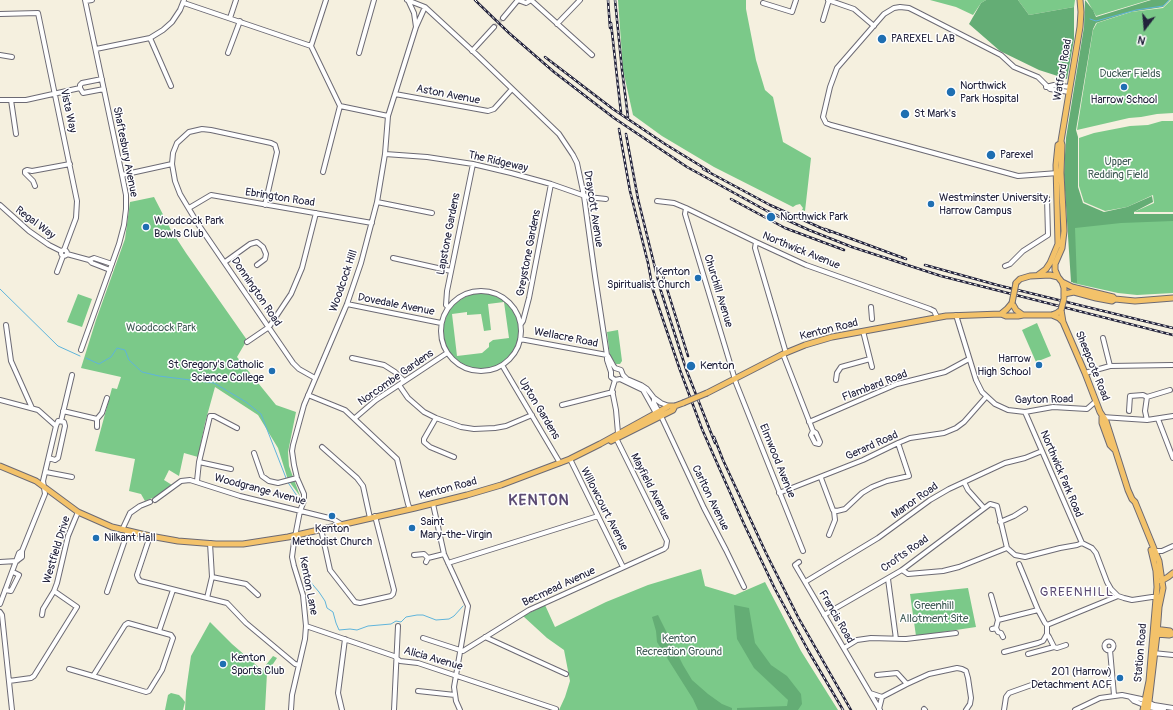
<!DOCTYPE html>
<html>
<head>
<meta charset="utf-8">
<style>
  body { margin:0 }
  #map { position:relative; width:1173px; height:710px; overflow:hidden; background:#f5f0df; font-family:Pangolin,sans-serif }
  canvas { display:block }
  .north { position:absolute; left:1125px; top:8px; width:40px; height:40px; -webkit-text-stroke:3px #fff; paint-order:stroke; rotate:196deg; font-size:11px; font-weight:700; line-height:16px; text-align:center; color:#22223b }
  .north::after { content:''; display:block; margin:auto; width:14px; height:18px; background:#22223b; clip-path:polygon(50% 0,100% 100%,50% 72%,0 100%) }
</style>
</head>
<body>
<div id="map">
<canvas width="1173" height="710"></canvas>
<div class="north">N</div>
</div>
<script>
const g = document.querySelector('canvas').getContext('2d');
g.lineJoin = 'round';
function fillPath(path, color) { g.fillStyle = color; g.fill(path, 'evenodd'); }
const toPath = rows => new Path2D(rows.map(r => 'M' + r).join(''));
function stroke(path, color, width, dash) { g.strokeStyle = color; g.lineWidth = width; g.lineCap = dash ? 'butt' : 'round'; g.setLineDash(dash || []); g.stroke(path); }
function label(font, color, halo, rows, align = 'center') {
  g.font = font + ' Pangolin,sans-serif'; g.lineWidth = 3; g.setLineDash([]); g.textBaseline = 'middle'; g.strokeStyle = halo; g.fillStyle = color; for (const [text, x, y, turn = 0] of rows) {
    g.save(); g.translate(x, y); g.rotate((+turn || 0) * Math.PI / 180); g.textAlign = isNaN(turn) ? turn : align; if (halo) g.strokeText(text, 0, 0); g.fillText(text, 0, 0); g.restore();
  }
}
const green = toPath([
  [618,0,746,0,746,9,756,60,765,90,773,97,783,142,811,158,805,211,802,210,803,208,800,204,796,205,793,207,714,167,662,136,633,115,623,70],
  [930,0,986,0,981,3,973,15,956,7],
  [1018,0,1075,0,1074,7,1029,15],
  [1087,0,1149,0,1096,16],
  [1171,0,1173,0,1173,113,1157,114,1141,117,1129,118,1077,130,1093,30,1097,23,1131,12,1163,8],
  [1162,121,1173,121,1173,212,1134,212,1154,203,1153,195,1127,207,1105,211,1084,202,1079,186,1079,138,1094,133,1130,126,1148,125],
  [154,197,171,230,186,253,247,340,237,357,276,405,296,412,288,452,289,466,300,496,288,480,278,448,258,415,215,387,205,423,198,457,184,453,179,476,169,470,164,480,172,485,160,495,145,501,141,494,129,491,135,459,95,451,112,388,117,389,121,377,81,368,96,320,125,239,130,202],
  [1173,220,1173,293,1137,295,1118,293,1073,283,1071,223],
  [476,293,485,293,492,295,504,300,513,310,518,321,519,327,519,337,517,343,509,358,498,366,485,369,478,370,471,368,457,362,449,353,444,342,443,327,448,312,456,303,465,297],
  [504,302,509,338,493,340,489,343,489,347,482,353,457,356,452,314,467,312,467,315,481,314,484,331,491,330,488,304],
  [78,294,92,299,82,327,67,322],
  [1037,323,1051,356,1036,362,1022,330],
  [618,330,622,361,620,364,616,364,610,356,607,332],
  [701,569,705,586,735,595,765,582,801,651,838,710,559,710,565,697,570,681,564,650,547,638,523,616,545,605,555,627,606,602,648,585],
  [968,588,976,627,916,636,910,594],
  [210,622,232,644,262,670,273,656,277,658,267,673,265,710,185,710,186,691,191,656],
  [171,693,179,695,182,698,185,702,183,710,165,710,168,695]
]);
const forest = toPath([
  [986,0,1018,0,1029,15,1074,7,1074,39,1067,79,1039,70,1000,51,969,24,981,3],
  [1085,0,1093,10,1096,17,1151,0,1170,0,1163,7,1130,12,1096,23,1093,29,1076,130,1078,137,1078,187,1083,203,1104,212,1127,207,1152,196,1153,202,1134,212,1134,214,1173,214,1173,221,1121,223,1075,228,1077,283,1071,282,1064,175,1065,155,1066,138,1084,27],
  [734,605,749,608,755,643,771,665,787,676,801,694,802,704,798,710,737,710,737,708,787,706,788,700,754,668,737,639],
  [658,615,683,665,692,680,708,694,722,704,732,708,732,710,698,710,693,699,657,642,656,631,652,617]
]);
const stream = toPath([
  [1090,19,1096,21,1136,10,1163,6,1169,0],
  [0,289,58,346,80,356],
  [86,358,99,364,111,357,117,348,125,350,129,360,142,372,159,376,214,383,246,402,261,414,286,478],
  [287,481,299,499],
  [302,572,319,592,325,601,327,608,333,612,336,623,339,630,350,629,357,630,368,626,391,624,396,621,401,622,406,617,417,615,423,615,436,620,449,619,454,616,463,606]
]);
const minorTunnel = toPath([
  [494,27,503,18]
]);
const minor = toPath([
  [407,0,425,7,477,55,559,134,573,155,577,163,584,196,595,276,607,355,607,360,611,372,611,377,615,380,620,379,643,390,657,415],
  [408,0,414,13,416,27],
  [518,0,526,3,531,0],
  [531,0,592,55],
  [828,0,854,9,874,26],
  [86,1,92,0],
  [184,3,311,46,340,106,388,116],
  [763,3,792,12,796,0],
  [0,14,38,13,77,201,76,218,64,250],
  [230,18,236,0],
  [503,18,518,0],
  [823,20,829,0],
  [557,24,580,0],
  [150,38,171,86],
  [311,46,326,0],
  [96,49,150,38,163,30,172,22,180,10,184,0],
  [472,51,494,27],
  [228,53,240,21],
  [359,53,374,0],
  [0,55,12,57],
  [1046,87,1054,85,1070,87],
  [80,88,83,93,104,89],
  [80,88,80,85,82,83,102,79],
  [395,94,488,111,494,109,512,89],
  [0,100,26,100,80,88],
  [11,100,16,134],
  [385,154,427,157,473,164,511,173,551,184,588,197,606,199],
  [323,172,340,106],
  [1058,173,1018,176,831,125,826,123,823,117,830,87,837,68,884,14,894,8,900,7,909,8,917,12,1001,55,1014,67,1038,77,1050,89,1069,92],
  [122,175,172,164],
  [35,186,33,181,25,173,25,171,27,170,32,171,70,164],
  [657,201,674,203,686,208,756,242,806,265,930,309,934,311,937,317],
  [377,202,432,213],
  [0,205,29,231,49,245,61,251],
  [265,205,277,152,275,145,271,143,211,130,202,129,189,132,177,143,173,153,172,164,175,181,180,194,198,224,293,363,299,369,315,378],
  [189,208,211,195,372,223],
  [686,208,685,214,736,383,803,551],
  [756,242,755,248,786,353],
  '61 253a3 3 0 1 1 6 0a3 3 0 1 1-6 0Z',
  [67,254,89,260],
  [393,258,451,271],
  [225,262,250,244,257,242,263,247,266,254,265,259,257,265],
  [1005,266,1010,264,1023,251,1048,235,1047,198],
  [110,270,92,263,89,260,94,258,112,264],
  [57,272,63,256],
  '441 331a40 40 0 1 1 80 0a40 40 0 1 1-80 0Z',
  [347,304,441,323],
  [448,307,446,305,447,291,473,164],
  [871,307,872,319],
  [956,315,976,380,982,392,995,404,1008,410,1025,412,1053,407,1087,409,1095,402],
  [521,324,523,321,529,298,551,184],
  [6,325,11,361,32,408],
  [863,331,872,367],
  [1103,338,1110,366],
  [520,339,607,355],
  [247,342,269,327,291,294,302,268,316,213],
  [81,350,119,244,124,225,126,209,126,195,122,175,85,0],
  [783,354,813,431,816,433,820,442,819,444,815,443,811,435,813,431],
  [608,356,613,365,615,368,621,370,623,375,627,379,641,385,647,389,654,398,654,403,660,414],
  [352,358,384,365,395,372,404,381],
  [502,365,560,463],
  [1085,373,1110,366,1172,365],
  [615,380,612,390,616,410,618,433],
  [836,380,837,373,841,367,870,359],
  [399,385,408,398,424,412,436,418,461,427,474,429,495,428,506,426,532,415],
  [308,395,345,410,397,459,408,504,410,509],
  [654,398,661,403,669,406],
  [0,400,38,410,56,426],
  [562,405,613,392],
  [63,411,97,419],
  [1129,411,1130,396,1143,395,1147,397],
  [1025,412,1082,543],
  [661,416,704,508,726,550,744,587],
  [1102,417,1147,420,1173,416],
  [355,418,376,400,447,353],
  [436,418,424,439,424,442,430,447,454,457],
  [1158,419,1173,458],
  [1147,420,1145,411,1147,397,1170,390],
  [61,421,72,375],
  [809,422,897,384,945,372,969,359],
  [97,427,97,419,102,413,107,398],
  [322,447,357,478,363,486,370,518],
  [254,453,262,476,269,481,278,483,297,478],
  [570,459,623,567],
  [199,462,231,469],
  [46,472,72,477],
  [821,478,833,510,837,511,845,509,862,493,872,487,887,481,909,476,898,443],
  [197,481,199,462,210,416,214,416,237,428],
  [964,482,968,490,984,508],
  [779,493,863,460,898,443,910,438,944,433,956,428,964,422,986,397],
  [155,500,181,481,190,480,240,496,333,519,341,524],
  [433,504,444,554,468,606,454,687,456,701,460,710],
  [1000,522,1014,516,1025,509],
  [321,529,330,570,355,602,360,603,391,596,393,594,394,590,375,516],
  [122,530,130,513,140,506,150,502],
  [829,535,835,520,834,511],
  [150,536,137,575,138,578,140,581,227,603,246,623,295,664,299,665],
  [1082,543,1092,548,1096,553,1107,582,1111,589,1118,596,1124,598,1132,600,1152,597,1158,597],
  [1153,551,1162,551,1173,546],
  [414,555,424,554,428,558,426,562],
  [428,558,444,554],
  [18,560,22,557,22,551,45,494,43,481,56,426,58,421,64,422,65,426,58,458,55,460,49,458],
  [0,562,17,561],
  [799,562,795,565,880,710],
  [448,563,598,516],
  [1019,564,1038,610,1045,623,1047,625,1118,596],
  [902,570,908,574,943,571,959,567,1007,548],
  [212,577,246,584,258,595],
  [888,579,896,639],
  [805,582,878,538,930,500,949,489,1005,463,1025,458,1042,451],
  [5,590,11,591,19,575,13,572],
  [107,592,128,531],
  [991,595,998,620,1038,610],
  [207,598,212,577,210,543],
  [0,604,19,553,22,551],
  [0,612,2,615,12,710],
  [42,615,43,609,54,591,57,583,68,536,78,512],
  [824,615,902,570,990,504,997,506,1007,548,1015,555,1025,557,1060,548,1077,545,1082,543],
  [306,626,394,656,400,661,418,663,556,709],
  [996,628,998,632,1001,633,1003,637],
  [992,629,996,628,998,620],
  [159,631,173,590],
  [1047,634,1049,637,1054,647,1057,648,1066,645],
  [485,637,566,674],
  [423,638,463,651,529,610,664,549,666,547,667,541,616,438],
  '1104.5 646a4.5 4.5 0 1 1 9 0a4.5 4.5 0 1 1-9 0Z',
  [844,648,857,640,871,638,906,639,956,633],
  [1110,650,1114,695],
  [1004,652,1038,643,1043,641,1047,634,1047,625],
  [1153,653,1173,655],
  [1028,654,1054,647],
  [69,669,93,676,146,692,149,691,162,670,173,638,171,635,128,623,125,625,93,676],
  [877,675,897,673,907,684],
  [9,681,31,678,34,676,77,607,54,591],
  [418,691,455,695],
  [870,693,882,697],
  [1130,697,1134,701,1149,707,1164,710],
  [879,709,882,697,907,684,929,674,957,668,962,669,966,671,968,678,971,698,970,704,966,710],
  [924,709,925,710],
  [291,710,292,695,305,639,306,626,303,595,294,566,292,557,294,542,300,511,304,501,304,494,297,478,294,465,292,451,293,445,304,405,347,304,361,263,377,202,385,154,388,116,416,27,425,7],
  [342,710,338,693,345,639],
  [394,710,398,626],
  [1004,710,1006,697,1009,693,1037,683],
  [1075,710,1100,698,1122,695,1141,699,1154,705,1173,708]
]);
const major = toPath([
  [1038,275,1046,269,1050,263,1058,244,1056,165,1058,145,1061,143],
  [1058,277,1055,270,1055,264,1062,248,1064,231,1061,173,1062,145,1061,141,1080,27,1081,12,1080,0],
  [1062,282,1072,287,1113,297,1115,299],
  [1016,283,1020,279,1030,276,1050,275,1058,277,1062,282,1064,288,1064,297],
  [1064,294,1074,292,1096,298,1112,301,1115,299,1135,301,1173,298],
  [1001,314,1007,309,1012,303,1016,310,1023,315,1052,315,1057,313,1061,310,1063,322],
  [1052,315,1059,318,1063,322,1085,373,1100,412,1106,421,1128,490,1132,499,1135,502,1159,561,1163,588,1159,607,1157,634,1148,710],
  [707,393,783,354,805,345,832,337,946,316,1001,314,1006,316,1018,316,1023,315],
  [1102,417,1102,423,1110,445,1114,449],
  [611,441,673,410,675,406],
  [0,466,36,481,78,512,112,527,150,536,178,541,216,544,243,544,288,537,415,508,467,495,501,485,570,459,600,444,669,406,675,406,683,403],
  [1161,581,1168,577,1173,573],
  [1154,629,1170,631,1172,634],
  [1156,634,1169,635,1173,634],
  [1143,710,1149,681,1157,587,1156,571,1151,550]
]);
const rail = toPath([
  [475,0,509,33,554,72,614,118,687,167,767,211,809,230,852,247,941,276,1173,335],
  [608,0,610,28],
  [615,0,622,70,628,117],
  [611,23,621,113],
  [545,57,613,109,665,144,709,171],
  [619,129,630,191,648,263,653,290,680,370,702,429,744,524,775,589,809,652,843,710],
  [626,134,638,199,660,288,686,369,715,443],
  [703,169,770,205,830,232],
  [731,199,785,228,844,250],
  [825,229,906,259],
  [925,265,997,285,1173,328],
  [663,276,688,356],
  [714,437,723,460,766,553,798,617,851,710]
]);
const majorBridge = toPath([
  [1012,303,1016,283],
  [1061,310,1064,299],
  [683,403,707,393]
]);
const markers = [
  [882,39,5,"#1f6fb2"],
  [1124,87,4,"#1f6fb2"],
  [951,92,5,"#1f6fb2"],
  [905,114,5,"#1f6fb2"],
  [991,155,5,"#1f6fb2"],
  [931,204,4,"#1f6fb2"],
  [771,217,5,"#1f6fb2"],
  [146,227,4,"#1f6fb2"],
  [698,278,4,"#1f6fb2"],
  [1039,365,4,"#1f6fb2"],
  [691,366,5,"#1f6fb2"],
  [272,371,4,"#1f6fb2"],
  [332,516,4,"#1f6fb2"],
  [412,528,4,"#1f6fb2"],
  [96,538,4,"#1f6fb2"],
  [223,664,4,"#1f6fb2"],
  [1120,678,4,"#1f6fb2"]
];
const poiNames = [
  ["PAREXEL LAB",891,39],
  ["Northwick",960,86],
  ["Park Hospital",960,99],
  ["Harrow School",1124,100,"center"],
  ["St Mark's",914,114],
  ["Parexel",1000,155],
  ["Westminster University,",939,198],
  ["Harrow Campus",939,211],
  ["Northwick Park",780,217],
  ["Woodcock Park",154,221],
  ["Bowls Club",154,234],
  ["Kenton",690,272,"right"],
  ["Spiritualist Church",690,285,"right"],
  ["Harrow",1031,359,"right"],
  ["High School",1031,372,"right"],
  ["St Gregory's Catholic",264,365,"right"],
  ["Science College",264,378,"right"],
  ["Kenton",700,366],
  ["Saint",420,522],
  ["Mary-the-Virgin",420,535],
  ["Kenton",332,529,"center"],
  ["Methodist Church",332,542,"center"],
  ["Nilkant Hall",104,538],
  ["Kenton",231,658],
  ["Sports Club",231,671],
  ["201 (Harrow)",1112,672,"right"],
  ["Detachment ACF",1112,685,"right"]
];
const streetNames = [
  ["Watford Road",1063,70,-80],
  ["Aston Avenue",448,95,11],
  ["Vista Way",68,111,78],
  ["Shaftesbury Avenue",125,152,79],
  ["The Ridgeway",498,162,13],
  ["Ebrington Road",280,198,9],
  ["Draycott Avenue",593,209,81],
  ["Regal Way",35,223,37],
  ["Lapstone Gardens",449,234,-79],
  ["Northwick Avenue",801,251,22],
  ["Greystone Gardens",529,253,-79],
  ["Woodcock Hill",344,281,-71],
  ["Churchill Avenue",718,291,73],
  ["Donnington Road",256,292,56],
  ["Dovedale Avenue",396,305,11],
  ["Kenton Road",829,330,-14],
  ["Wellacre Road",566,338,11],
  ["Sheepcote Road",1092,366,68],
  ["Norcombe Gardens",396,378,-35],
  ["Flambard Road",875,386,-21],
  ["Gayton Road",1044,400,-1],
  ["Upton Gardens",539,409,59],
  ["Gerard Road",872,446,-24],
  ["Elmwood Avenue",777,461,68],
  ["Northwick Park Road",1061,474,67],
  ["Mayfield Avenue",650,487,63],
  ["Kenton Road",448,489,-15],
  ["Woodgrange Avenue",260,490,15],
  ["Carlton Avenue",710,498,64],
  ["Manor Road",915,501,-35],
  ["Willowcourt Avenue",604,509,63],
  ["Westfield Drive",57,550,-73],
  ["Crofts Road",905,554,-35],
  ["Kenton Lane",308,586,79],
  ["Becmead Avenue",559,587,-25],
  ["Francis Road",836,617,60],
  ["Station Road",1141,653,-85],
  ["Alicia Avenue",433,659,16]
];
const parkNames = [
  ["Ducker Fields",1130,74],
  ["Upper",1118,162],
  ["Redding Field",1118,175],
  ["Woodcock Park",161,328],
  ["Greenhill",934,606],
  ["Allotment Site",934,619],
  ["Kenton",679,639],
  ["Recreation Ground",679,652]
];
const quarterNames = [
  ["GREENHILL",1077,593]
];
const districtNames = [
  ["KENTON",539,501]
];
fillPath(green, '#7bc989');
fillPath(forest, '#64ad75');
stroke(stream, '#5fb4db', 1);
stroke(minorTunnel, '#cbc7be', 4, [4, 2]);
stroke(minor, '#6c6a74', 6);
stroke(major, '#6c6a74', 7);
stroke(minor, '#fff', 4);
stroke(major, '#f3c26a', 5);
stroke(rail, '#22223b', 2.5);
stroke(rail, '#fff', 1, [3]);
stroke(majorBridge, '#6c6a74', 7, []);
stroke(majorBridge, '#f3c26a', 5);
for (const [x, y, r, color] of markers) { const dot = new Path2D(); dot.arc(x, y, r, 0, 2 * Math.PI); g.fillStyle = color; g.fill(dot); stroke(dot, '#fff', 1.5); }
label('11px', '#22223b', '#fff', poiNames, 'left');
label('11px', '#22223b', '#fff', streetNames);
label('11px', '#415c56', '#fff', parkNames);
g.letterSpacing = '1px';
label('13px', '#5b4b73', '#fff', quarterNames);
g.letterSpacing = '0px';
g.letterSpacing = '1px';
label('bold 15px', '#5b4b73', '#fff', districtNames);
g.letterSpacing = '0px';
</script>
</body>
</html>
